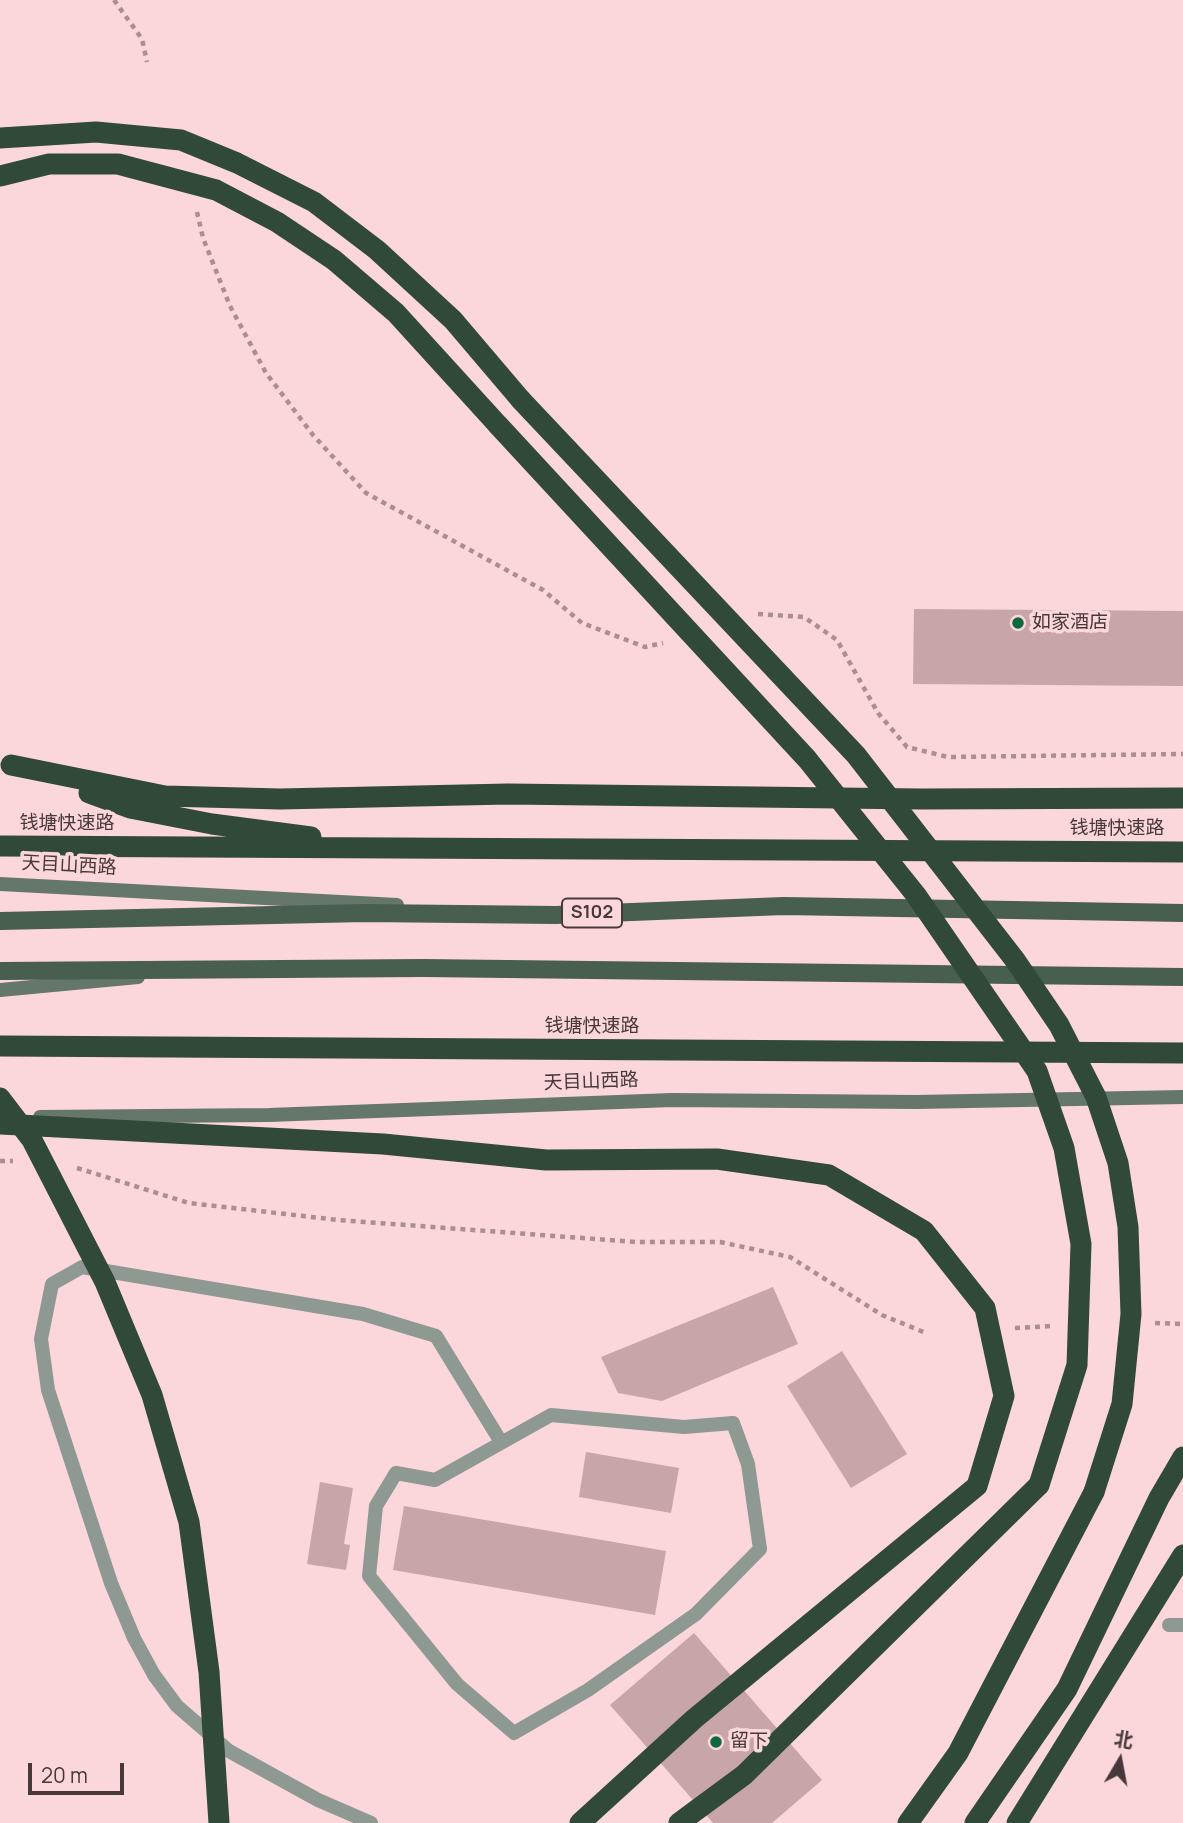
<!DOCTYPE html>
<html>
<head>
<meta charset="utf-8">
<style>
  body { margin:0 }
  #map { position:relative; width:1183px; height:1823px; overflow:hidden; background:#fbd6da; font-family:Manrope,"Noto Sans SC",sans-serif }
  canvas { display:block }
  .north { position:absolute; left:1085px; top:1725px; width:70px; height:70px; -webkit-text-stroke:5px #fbd6da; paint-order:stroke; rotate:10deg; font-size:19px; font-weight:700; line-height:28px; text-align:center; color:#47383a }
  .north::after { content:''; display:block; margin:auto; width:24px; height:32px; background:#47383a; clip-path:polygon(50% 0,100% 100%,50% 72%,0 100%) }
  .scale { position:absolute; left:28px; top:1763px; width:96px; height:32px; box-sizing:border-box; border:4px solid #47383a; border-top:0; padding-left:9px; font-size:21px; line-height:24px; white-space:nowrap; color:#47383a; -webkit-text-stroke:5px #fbd6da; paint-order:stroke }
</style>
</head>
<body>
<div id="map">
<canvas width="1183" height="1823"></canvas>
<div class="north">北</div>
<div class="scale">20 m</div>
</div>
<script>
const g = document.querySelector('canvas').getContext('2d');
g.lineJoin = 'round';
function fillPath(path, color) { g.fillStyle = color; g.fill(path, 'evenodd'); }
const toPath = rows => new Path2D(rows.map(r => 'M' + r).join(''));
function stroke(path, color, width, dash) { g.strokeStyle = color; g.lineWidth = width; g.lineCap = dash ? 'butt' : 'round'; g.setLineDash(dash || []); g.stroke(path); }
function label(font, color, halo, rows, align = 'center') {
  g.font = font + ' Manrope,"Noto Sans SC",sans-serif'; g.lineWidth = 7; g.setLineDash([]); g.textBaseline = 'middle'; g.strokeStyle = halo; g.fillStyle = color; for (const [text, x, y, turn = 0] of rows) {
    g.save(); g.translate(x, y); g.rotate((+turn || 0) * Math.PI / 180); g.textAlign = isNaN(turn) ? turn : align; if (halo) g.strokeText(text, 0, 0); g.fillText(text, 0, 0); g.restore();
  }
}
const building = toPath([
  [914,609,1183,611,1183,686,913,684],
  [773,1287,798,1344,662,1401,618,1393,601,1357],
  [842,1351,907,1454,851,1488,787,1386],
  [586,1452,679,1468,671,1513,579,1497],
  [320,1482,353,1488,344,1544,350,1545,346,1570,307,1564],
  [404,1506,666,1551,655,1615,393,1570],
  [694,1633,822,1780,772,1823,713,1823,610,1705]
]);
const path = toPath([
  [114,0,142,39,147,62],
  [197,212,203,238,230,306,266,373,313,435,366,493,543,590,582,623,645,647,663,643],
  [758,614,804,617,837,640,878,713,907,747,948,757,1183,754],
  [0,1161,13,1161],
  [77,1168,189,1203,338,1220,636,1242,720,1242,790,1257,882,1315,926,1333],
  [1155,1323,1183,1324],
  [1015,1328,1052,1326]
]);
const lane = toPath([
  [551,1415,684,1427,733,1423,748,1464,760,1549,696,1614,588,1690,514,1733,457,1684,369,1576,376,1506,396,1473,435,1480,551,1415],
  [371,1823,318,1800,229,1751,177,1706,154,1675,134,1638,111,1583,48,1390,41,1339,52,1284,82,1267,363,1314,436,1336,501,1442]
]);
const street = toPath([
  [1169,1625,1183,1625]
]);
const secondary = toPath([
  [0,884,397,905],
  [0,990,138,977],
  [40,1117,269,1115,672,1100,916,1102,1183,1097]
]);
const primary = toPath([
  [0,921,365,913,556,915,784,906,1183,913],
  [0,971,423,968,1183,977]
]);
const highway = toPath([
  [0,138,96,132,181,140,237,163,314,202,377,250,453,320,521,400],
  [0,176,49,164,118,164,216,190,277,222,334,260,396,313,498,425],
  [11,765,165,796,280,799,508,794,921,799,1183,798],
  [89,793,130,808,212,824,311,837],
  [0,846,1183,852],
  [0,1046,1183,1053],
  [0,1124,383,1144,546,1160,717,1159,829,1175,924,1231,985,1308,1004,1396,977,1486,694,1719,580,1823],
  [679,1823,744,1775,1039,1485],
  [908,1823,958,1753,1094,1492],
  [975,1823,1067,1689,1159,1498,1183,1457],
  [1017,1823,1183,1555]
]);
const highwayBridge = toPath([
  [521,400,856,755,1015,960,1059,1025,1096,1097,1118,1163,1128,1227,1131,1314,1122,1404,1094,1492],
  [498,425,807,759,916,895,1037,1071,1064,1148,1081,1244,1077,1365,1039,1485],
  [0,1098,32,1140,105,1282,152,1395,189,1522,209,1672,219,1823]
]);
const markers = [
  [1018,623,7,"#0d693d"],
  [716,1742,7,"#0d693d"]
];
const shields = [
  [592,913,60]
];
const shieldNames = [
  ["S102",592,913]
];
const poiNames = [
  ["如家酒店",1032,623],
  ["留下",730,1742]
];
const streetNames = [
  ["钱塘快速路",67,824],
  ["钱塘快速路",1117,829],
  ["天目山西路",69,866,3],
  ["钱塘快速路",592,1027],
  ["天目山西路",591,1082,-2]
];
fillPath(building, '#c8a5a9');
stroke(path, '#aa8e92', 4.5, [5, 5]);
stroke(lane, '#8d9991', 14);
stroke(street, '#8d9991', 14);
stroke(secondary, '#65776a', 14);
stroke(primary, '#485e4f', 18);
stroke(highway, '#304939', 21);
stroke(highwayBridge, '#304939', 21);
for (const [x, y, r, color] of markers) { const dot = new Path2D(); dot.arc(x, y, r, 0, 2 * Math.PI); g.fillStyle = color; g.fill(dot); stroke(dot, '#fbd6da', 2.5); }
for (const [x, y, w] of shields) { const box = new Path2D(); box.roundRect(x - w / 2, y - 14.5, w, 29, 5); g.fillStyle = '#fbd6da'; g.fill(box); stroke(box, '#47383a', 2); }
label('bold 18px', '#47383a', null, shieldNames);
label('19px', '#47383a', '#fbd6da', poiNames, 'left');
label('19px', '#47383a', '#fbd6da', streetNames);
</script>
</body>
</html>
